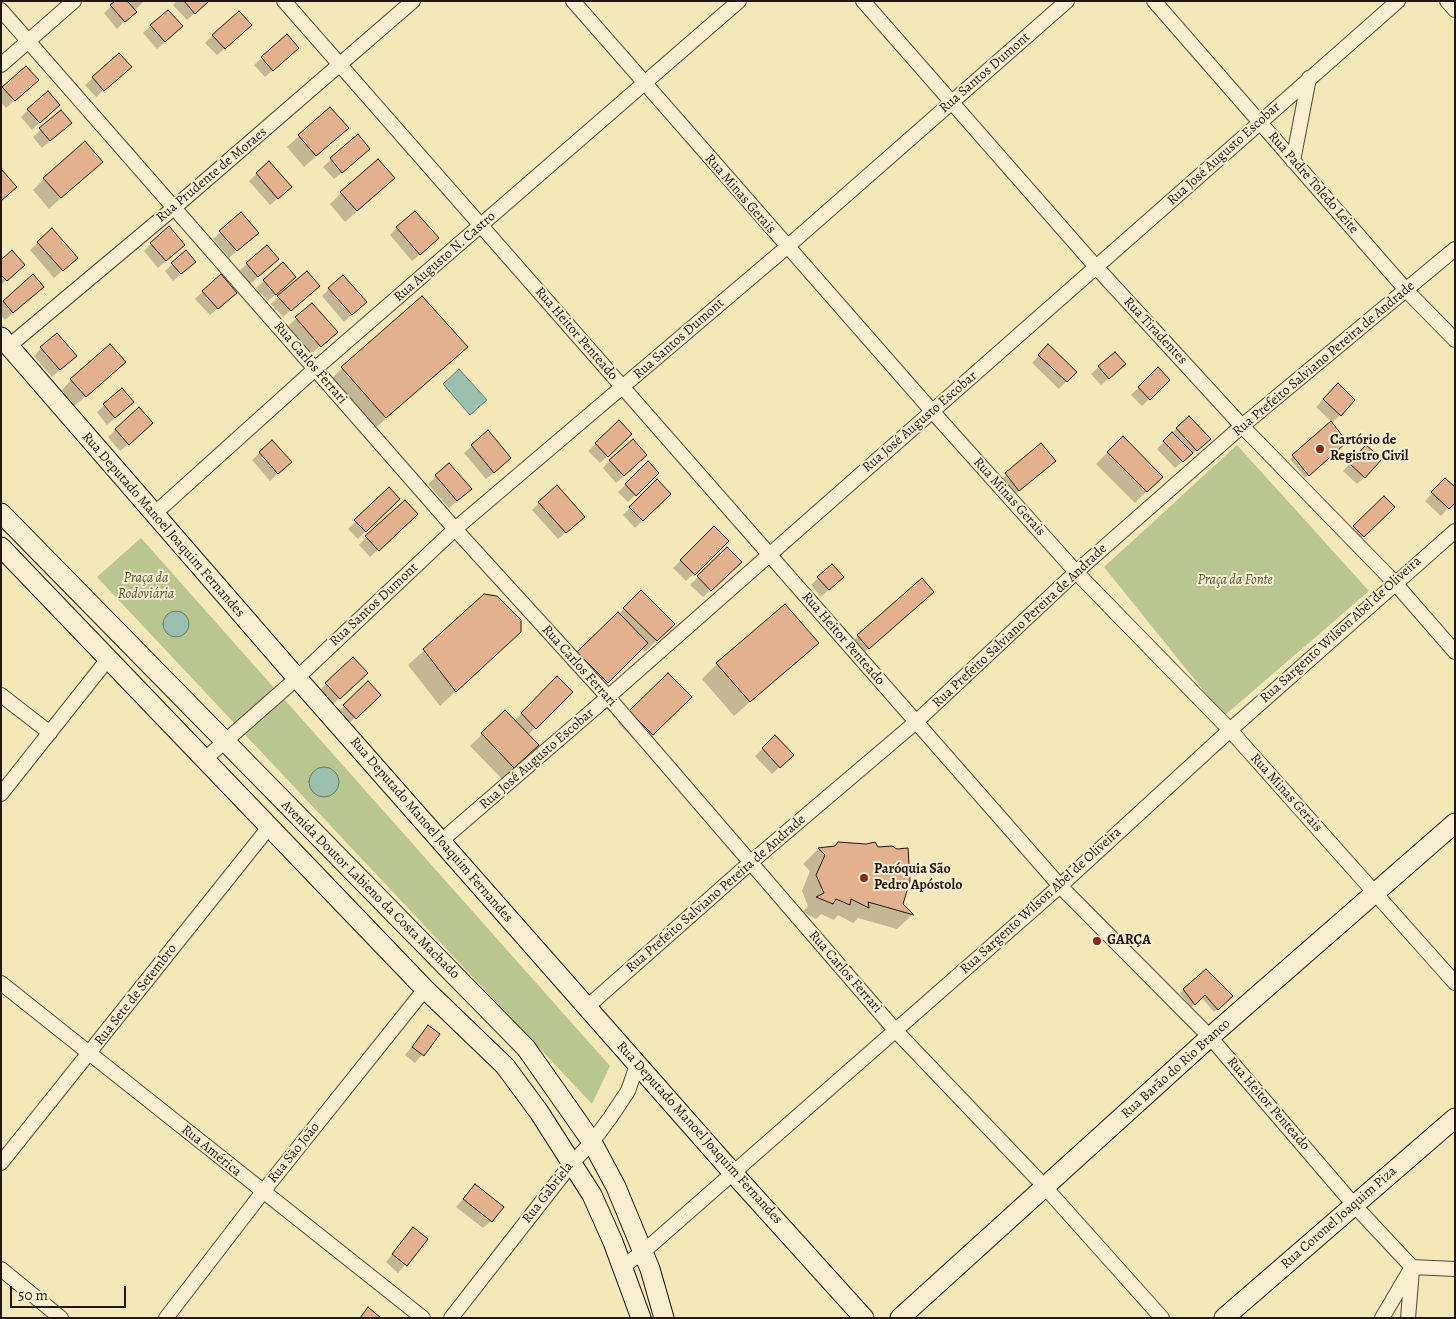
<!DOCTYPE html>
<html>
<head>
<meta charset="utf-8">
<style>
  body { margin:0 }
  #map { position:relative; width:1456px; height:1319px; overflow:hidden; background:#f4e7b8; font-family:Alegreya,serif }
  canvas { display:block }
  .frame { position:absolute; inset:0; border:2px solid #221611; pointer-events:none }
  .scale { position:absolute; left:10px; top:1286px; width:116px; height:22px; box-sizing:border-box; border:2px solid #221611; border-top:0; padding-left:6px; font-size:15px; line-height:18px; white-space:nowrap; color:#221611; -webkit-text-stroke:4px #f8efd1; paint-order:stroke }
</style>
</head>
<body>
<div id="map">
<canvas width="1456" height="1319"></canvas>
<div class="frame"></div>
<div class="scale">50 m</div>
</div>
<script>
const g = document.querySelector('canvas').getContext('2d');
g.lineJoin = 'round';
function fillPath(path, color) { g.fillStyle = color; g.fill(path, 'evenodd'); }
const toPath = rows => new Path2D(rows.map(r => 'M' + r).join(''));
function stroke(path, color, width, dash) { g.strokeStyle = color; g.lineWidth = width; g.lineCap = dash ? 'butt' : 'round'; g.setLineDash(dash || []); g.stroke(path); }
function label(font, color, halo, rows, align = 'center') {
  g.font = font + ' Alegreya,serif'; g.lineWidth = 4; g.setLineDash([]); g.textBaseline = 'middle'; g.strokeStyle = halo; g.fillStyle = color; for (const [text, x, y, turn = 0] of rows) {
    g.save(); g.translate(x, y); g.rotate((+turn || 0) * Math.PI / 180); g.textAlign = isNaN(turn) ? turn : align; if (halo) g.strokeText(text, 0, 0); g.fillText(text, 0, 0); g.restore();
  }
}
const green = toPath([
  [1237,445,1369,591,1224,716,1104,567],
  [141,538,610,1066,592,1104,97,577]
]);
const water = toPath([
  [459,369,487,400,470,415,443,384,459,369],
  '163 624a13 13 0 1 1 26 0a13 13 0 1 1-26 0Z',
  '309 782a15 15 0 1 1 30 0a15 15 0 1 1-30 0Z'
]);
const shadow = toPath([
  [116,1,144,1,117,29,104,13],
  [177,1,208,1,187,20,173,5],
  [168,11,174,34,157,49,143,33],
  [243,32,217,55,205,43,213,35],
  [287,36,290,55,265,77,254,65],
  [119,54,122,74,96,97,85,85],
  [26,68,30,87,6,108,1,102,1,89],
  [330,108,336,139,304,167,287,147],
  [28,110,51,112,32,130,21,117],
  [60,112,63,130,42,148,33,137],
  [357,136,361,156,334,179,323,167],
  [101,162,49,209,33,190,44,179],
  [257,174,283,194,270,205,249,181],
  [382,190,345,222,330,204,341,193],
  [397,228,430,245,412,261,390,235],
  [52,230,69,265,54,278,30,250],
  [220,232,250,240,229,258,213,239],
  [151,244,176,252,158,268,144,251],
  [267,246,270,266,250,284,239,271],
  [1,261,16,272,1,285],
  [172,264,187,269,173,281,165,271],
  [33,276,35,294,5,320,1,315,1,304],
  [264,281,287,284,268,301,256,288],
  [329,289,358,309,344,322,322,296],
  [203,291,228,300,210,315,195,299],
  [311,293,283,317,271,304,278,297],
  [312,304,328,339,312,353,288,326],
  [1048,346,1075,372,1059,389,1032,363],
  [466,347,370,433,327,383,342,368],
  [41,348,68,363,52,377,34,356],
  [1114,353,1117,372,1101,385,1091,374],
  [1158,369,1168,380,1142,406,1131,395],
  [113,373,73,407,60,392,71,380],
  [122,389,125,409,107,425,97,412],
  [1330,392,1340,415,1331,424,1346,442,1305,478,1290,459,1332,422,1316,407],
  [139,409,144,431,120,451,108,437],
  [619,422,623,442,600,463,588,451],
  [1177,428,1202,446,1175,468,1157,449],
  [488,432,502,466,486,479,464,453],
  [1123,437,1161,477,1135,503,1096,464],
  [272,441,283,469,270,481,252,460],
  [1041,445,1055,460,1007,502,994,486],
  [1359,454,1364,477,1357,484,1343,471],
  [610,460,638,463,616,483,603,468],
  [648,463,658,473,628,502,618,492],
  [449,465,463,496,449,508,428,484],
  [1445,480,1455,501,1441,516,1425,501],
  [657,481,670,494,635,528,623,515],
  [389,489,398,499,358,539,348,529],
  [1384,498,1393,507,1356,543,1347,534],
  [539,503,575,524,558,539,532,510],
  [409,522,370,557,359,545,366,537],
  [714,528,727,541,686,581,673,568],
  [727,549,740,562,703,597,690,585],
  [818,578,835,584,821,597,811,585],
  [641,592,673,624,645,652,641,649,596,694,567,665],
  [932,592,857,659,846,647,858,636],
  [485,595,504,647,440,706,408,665],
  [817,643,734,716,702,679,717,664],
  [668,674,679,709,640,746,618,723],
  [557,678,571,692,528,735,526,756,502,779,470,746,505,712,514,721],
  [359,680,332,705,319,691,326,684],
  [372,702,347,725,336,713,344,706],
  [775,737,792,755,772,774,755,756],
  [835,847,912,915,897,929,858,918,853,923,838,915,834,920,821,914,816,919,802,912,808,906,802,891,810,871,803,864,818,849],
  [1206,970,1231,996,1214,1012,1201,997,1191,1007,1180,993],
  [428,1026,439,1035,415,1063,405,1055],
  [475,1185,491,1221,483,1228,456,1207],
  [413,1229,426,1239,398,1273,386,1262]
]);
const building = toPath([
  [115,1,127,1,137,12,125,22,110,5,115,1],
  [184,1,209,1,195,14,184,1],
  [168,10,183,26,165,42,150,25,168,10],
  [239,11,252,25,225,49,212,35,239,11],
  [287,34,299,48,273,71,261,57,287,34],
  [119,53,132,67,104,91,92,77,119,53],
  [26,66,39,80,15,101,2,87,26,66],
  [48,91,60,105,40,123,27,109,48,91],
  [330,107,349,128,316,156,298,135,330,107],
  [61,110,72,123,50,141,39,128,61,110],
  [358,134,370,149,342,173,330,158,358,134],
  [85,141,103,162,61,198,43,178,85,141],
  [378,159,395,178,357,211,340,192,378,159],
  [269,161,292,187,278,199,256,173,269,161],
  [1,169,17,187,1,201,1,169],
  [415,211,439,238,420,255,396,227,415,211],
  [241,212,259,233,237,251,219,231,241,212],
  [169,226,185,245,166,261,150,243,169,226],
  [52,228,78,258,63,271,37,242,52,228],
  [267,245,279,259,258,277,246,263,267,245],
  [12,250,25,265,7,281,1,275,1,260,12,250],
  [186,250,196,262,181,274,171,263,186,250],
  [283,262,296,277,276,295,263,280,283,262],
  [307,271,320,286,291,311,277,296,307,271],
  [33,274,44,287,13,313,3,301,33,274],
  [221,274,237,293,218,309,202,291,221,274],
  [343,275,367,302,352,315,328,288,343,275],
  [422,296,468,347,386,418,341,367,422,296],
  [312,303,338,332,321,347,295,317,312,303],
  [57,333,77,356,60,370,40,347,57,333],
  [110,344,126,362,86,397,70,379,110,344],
  [1048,344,1077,372,1067,382,1038,355,1048,344],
  [1115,352,1126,364,1109,379,1098,366,1115,352],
  [1158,367,1170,380,1150,400,1138,387,1158,367],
  [1338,383,1355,400,1341,416,1323,399,1338,383],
  [122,388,134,402,115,418,103,404,122,388],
  [139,407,153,423,129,445,115,429,139,407],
  [1189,416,1211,439,1197,451,1176,428,1189,416],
  [619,420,632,434,608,457,595,443,619,420],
  [1331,421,1347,442,1309,476,1292,455,1331,421],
  [488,430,511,458,494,473,471,445,488,430],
  [1172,432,1193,453,1183,462,1163,441,1172,432],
  [1123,436,1163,477,1147,492,1107,452,1123,436],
  [633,439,647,455,624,476,609,460,633,439],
  [272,440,292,462,278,474,259,452,272,440],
  [1041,443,1056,461,1019,491,1005,473,1041,443],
  [1366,445,1382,459,1365,478,1349,463,1366,445],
  [648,461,659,473,636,496,625,484,648,461],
  [449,463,472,489,457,501,435,475,449,463],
  [1445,478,1455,487,1455,503,1449,509,1431,492,1445,478],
  [657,479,671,494,643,521,629,507,657,479],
  [557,485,585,517,566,533,538,502,557,485],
  [389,487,400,499,366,532,354,520,389,487],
  [1384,496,1395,507,1364,537,1353,526,1384,496],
  [405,500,418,514,379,551,365,536,405,500],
  [714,526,729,541,695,575,680,560,714,526],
  [727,547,742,562,711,591,697,576,727,547],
  [832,564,844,577,829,590,817,577,832,564],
  [922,578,934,592,869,649,857,635,922,578],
  [641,590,675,624,657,641,623,608,641,590],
  [484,594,497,596,521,620,521,632,456,692,423,649,484,594],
  [785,604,819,643,750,702,716,663,785,604],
  [618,612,648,643,608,683,577,652,618,612],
  [353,657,368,673,340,699,325,683,353,657],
  [668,673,692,697,653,735,629,711,668,673],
  [557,676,573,692,536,729,521,713,557,676],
  [368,681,381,695,356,719,343,705,368,681],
  [505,710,539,745,514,768,481,733,505,710],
  [775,735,794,755,780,768,762,748,775,735],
  [838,842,866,844,875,842,878,847,892,846,897,849,908,848,910,881,903,904,914,915,868,902,869,908,851,899,850,905,836,899,833,904,816,897,824,893,816,875,825,855,818,848,835,846,838,842],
  [1206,969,1233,996,1218,1010,1205,995,1195,1005,1183,989,1206,969],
  [428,1025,440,1034,424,1056,412,1047,428,1025],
  [475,1184,504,1207,492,1222,463,1199,475,1184],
  [413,1227,428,1239,407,1266,392,1254,413,1227],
  [368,1307,381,1318,360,1318,368,1307]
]);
const street = toPath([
  [284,1,1060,886,1210,1037,1354,1205,1412,1267],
  [573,1,932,411,1076,572,1230,730,1455,983],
  [863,1,1097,268,1242,426,1394,582,1455,652],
  [1154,1,1407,291,1455,340],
  [1447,1,1455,10],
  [1,10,455,529,608,697,895,1030,1044,1186,1162,1318],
  [1,65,74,1],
  [1293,161,1309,78],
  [9,346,175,207,413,1],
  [153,515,315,369,739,1],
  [1,695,50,733],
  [205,759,297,678,455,529,787,247,1067,1],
  [1,794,108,659],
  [441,841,608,697,1398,1],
  [1,983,423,1318],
  [587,1007,750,863,916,722,1076,572,1242,426,1455,249],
  [1,1163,270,826],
  [622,1267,643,1252,1060,886,1230,730,1455,531],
  [1412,1267,1455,1269],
  [1,1269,61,1318],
  [166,1318,262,1193,425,989],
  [451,1318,572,1163,592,1142,610,1118,628,1091,637,1065],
  [1382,1318,1412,1267],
  [1408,1318,1412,1270]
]);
const secondary = toPath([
  [1,337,297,678,733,1173,864,1318],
  [1,513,526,1048,592,1142,616,1187,650,1269,664,1318],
  [1,547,425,989,505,1066,539,1112,592,1195,613,1242,641,1318],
  [900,1318,1210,1037,1455,823],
  [1224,1318,1455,1118]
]);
const markers = [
  [1320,449,5,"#8f2418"],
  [864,878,5,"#8f2418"],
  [1097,941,5,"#8f2418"]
];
const streetNames = [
  ["Rua Santos Dumont",985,73,-41],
  ["Rua José Augusto Escobar",1224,154,-42],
  ["Rua Prudente de Moraes",212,175,-40],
  ["Rua Padre Toledo Leite",1313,183,49],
  ["Rua Minas Gerais",740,194,49],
  ["Rua Augusto N. Castro",445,257,-41],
  ["Rua Tiradentes",1155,331,47],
  ["Rua Heitor Penteado",576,334,49],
  ["Rua Santos Dumont",679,339,-41],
  ["Rua Prefeito Salviano Pereira de Andrade",1324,359,-40],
  ["Rua Carlos Ferrari",310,363,49],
  ["Rua José Augusto Escobar",920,422,-41],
  ["Rua Minas Gerais",1009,497,48],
  ["Rua Deputado Manoel Joaquim Fernandes",163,525,49],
  ["Rua Santos Dumont",374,605,-43],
  ["Rua Prefeito Salviano Pereira de Andrade",1020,626,-43],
  ["Rua Sargento Wilson Abel de Oliveira",1341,630,-42],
  ["Rua Heitor Penteado",843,639,49],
  ["Rua Carlos Ferrari",579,666,48],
  ["Rua José Augusto Escobar",537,759,-41],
  ["Rua Minas Gerais",1286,793,48],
  ["Rua Deputado Manoel Joaquim Fernandes",431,830,49],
  ["Avenida Doutor Labieno da Costa Machado",370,890,45],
  ["Rua Prefeito Salviano Pereira de Andrade",716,894,-41],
  ["Rua Sargento Wilson Abel de Oliveira",1041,901,-42],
  ["Rua Carlos Ferrari",845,972,49],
  ["Rua Sete de Setembro",136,995,-52],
  ["Rua Barão do Rio Branco",1176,1069,-42],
  ["Rua Heitor Penteado",1268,1104,49],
  ["Rua Deputado Manoel Joaquim Fernandes",699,1133,48],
  ["Rua América",211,1151,39],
  ["Rua São João",294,1153,-51],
  ["Rua Gabriela",548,1193,-52],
  ["Rua Coronel Joaquim Piza",1339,1218,-41]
];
const poiNames = [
  ["Cartório de",1330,441],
  ["Registro Civil",1330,457],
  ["Paróquia São",874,870],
  ["Pedro Apóstolo",874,886],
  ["GARÇA",1107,941]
];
const parkNames = [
  ["Praça da",146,579],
  ["Rodoviária",146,595],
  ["Praça da Fonte",1235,581]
];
fillPath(green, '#b9c690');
fillPath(water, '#9cc0ae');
stroke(water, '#6b7c6f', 1);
fillPath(shadow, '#0003');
fillPath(building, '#e4b18e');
stroke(building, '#221611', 1);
stroke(street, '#564a3b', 16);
stroke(secondary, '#221611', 21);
stroke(street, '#f8efd1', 14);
stroke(secondary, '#f8efd1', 19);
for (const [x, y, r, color] of markers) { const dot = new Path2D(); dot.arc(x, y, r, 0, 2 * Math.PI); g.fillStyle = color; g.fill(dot); stroke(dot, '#f8efd1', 2); }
label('14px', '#221611', '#f8efd1', streetNames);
label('bold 14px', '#221611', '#f8efd1', poiNames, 'left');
label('italic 14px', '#57543d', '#f8efd1', parkNames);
</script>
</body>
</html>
